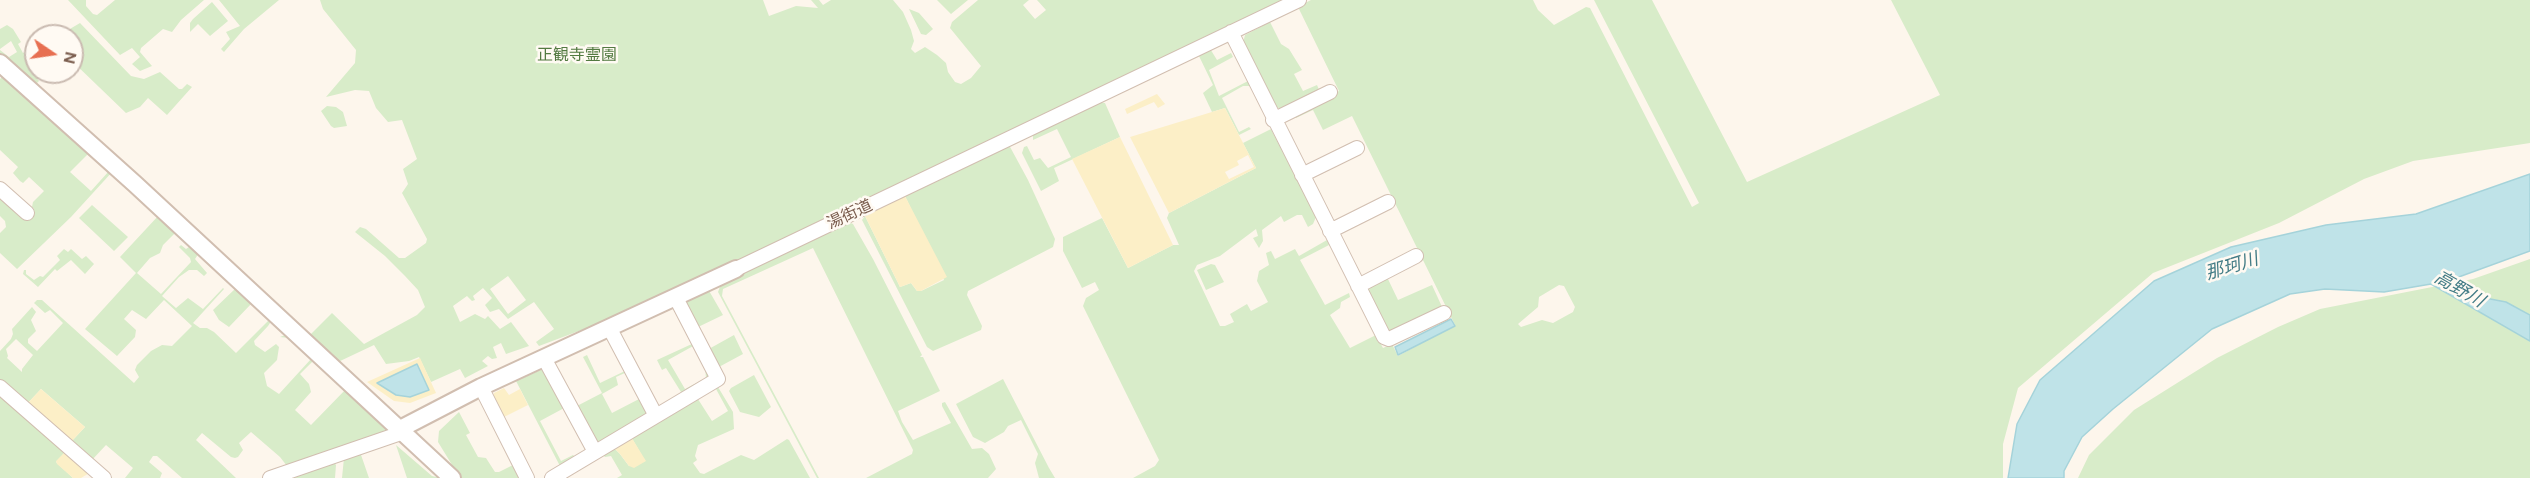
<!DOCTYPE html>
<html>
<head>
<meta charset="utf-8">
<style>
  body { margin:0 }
  #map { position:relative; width:2530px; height:478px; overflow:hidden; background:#fdf6ec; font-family:"DM Sans",sans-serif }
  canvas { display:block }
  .north { position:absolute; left:24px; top:24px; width:60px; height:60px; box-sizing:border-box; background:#fffaf3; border:2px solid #cabbb1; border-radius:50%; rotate:103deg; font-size:16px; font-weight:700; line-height:24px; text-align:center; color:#7a5c4d }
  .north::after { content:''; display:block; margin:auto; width:21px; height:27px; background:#e76f51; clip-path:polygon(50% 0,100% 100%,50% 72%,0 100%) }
</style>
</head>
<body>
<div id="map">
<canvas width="2530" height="478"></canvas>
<div class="north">N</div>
</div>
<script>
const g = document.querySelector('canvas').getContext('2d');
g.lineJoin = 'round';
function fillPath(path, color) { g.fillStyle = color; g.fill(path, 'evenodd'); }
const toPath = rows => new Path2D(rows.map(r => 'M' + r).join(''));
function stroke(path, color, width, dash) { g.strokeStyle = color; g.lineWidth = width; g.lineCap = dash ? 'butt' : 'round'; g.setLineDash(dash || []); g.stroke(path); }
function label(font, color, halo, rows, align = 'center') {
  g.font = font + ' "DM Sans","Noto Sans JP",sans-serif'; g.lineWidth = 5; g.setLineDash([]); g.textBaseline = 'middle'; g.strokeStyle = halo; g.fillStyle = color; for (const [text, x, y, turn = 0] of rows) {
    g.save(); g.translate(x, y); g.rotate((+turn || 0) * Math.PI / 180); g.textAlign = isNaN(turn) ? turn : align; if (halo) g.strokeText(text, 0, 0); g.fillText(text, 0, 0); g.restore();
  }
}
const green = toPath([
  [68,0,86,0,86,6,93,14,97,15,115,0,204,0,181,20,172,32,163,29,141,48,140,52,152,66,140,71,132,64,140,57,132,48,120,55],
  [219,0,279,0,244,29,224,52,221,49,230,39,226,32,240,26],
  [320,0,763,0,769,16,796,6,818,8,811,0,819,0,823,5,831,0,893,0,903,12,911,30,914,41,911,49,915,53,925,47,937,55,946,63,948,72,955,82,961,84,971,78,981,66,950,28,952,22,978,0,1029,0,1023,5,1035,19,1046,10,1037,0,1288,0,632,311,539,346,536,342,554,329,534,302,508,319,499,309,490,312,485,305,492,298,483,288,473,296,475,300,472,301,467,296,453,306,460,322,475,314,485,319,488,316,500,329,511,322,529,346,506,354,501,343,493,347,497,358,492,359,488,356,482,361,488,366,465,378,460,369,431,382,419,357,409,361,386,364,374,345,338,362,310,335,332,313,364,344,417,315,425,307,418,290,405,276,385,256,355,232,360,227,366,229,399,258,405,258,426,243,427,239,402,193,408,184,403,169,417,159,402,120,388,122,376,108,369,91,355,90,326,97,355,63,356,50,323,9],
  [508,276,526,300,508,314,490,289],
  [937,0,968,0,951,14],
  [1311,0,1533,0,1538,10,1554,25,1586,7,1590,8,1692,207,1699,203,1594,0,1652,0,1747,182,1940,95,1891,0,2530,0,2530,143,2413,161,2364,179,2279,223,2153,273,2018,388,2003,444,2003,478,1133,478,1155,466,1159,460,1083,306,1086,298,1099,290,1095,282,1082,288,1063,251,1063,237,1102,218,1128,268,1173,245,1179,245,1167,218,1169,213,1256,168,1243,143,1271,129,1316,217,1313,224,1308,227,1302,215,1297,215,1284,222,1281,216,1262,230,1263,241,1259,248,1253,238,1258,236,1256,229,1220,256,1197,265,1194,271,1220,326,1225,326,1234,322,1230,314,1247,304,1251,311,1268,302,1257,281,1259,271,1269,265,1266,253,1271,251,1275,259,1295,249,1299,256,1327,240,1329,245,1300,260,1325,305,1349,293,1350,297,1341,302,1340,308,1330,315,1350,348,1376,335,1383,348,1392,344,1398,356,1455,325,1352,116,1323,130,1313,110,1296,118,1294,115,1339,91,1299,9,1301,5],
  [1559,285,1564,286,1575,307,1573,312,1553,323,1542,320,1521,327,1518,324,1538,307,1539,297],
  [212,2,228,21,210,36,198,24,190,32,190,23,193,19],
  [909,9,919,13,933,29,926,35,921,34],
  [1270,22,1281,44,1289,49,1302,70,1294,74,1303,91,1317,85,1320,92,1283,110,1274,106,1243,43,1245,35],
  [80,23,131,76,144,79,160,72,179,89,182,89,187,84,192,87,167,115,148,98,140,107,126,113,72,61,72,36,58,36],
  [7,25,13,29,21,42,18,44,23,53,36,47,36,57,31,57,29,62,33,66,31,70,39,81,35,85,0,55,0,50,9,57,17,52,11,41,0,49,0,29],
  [1209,47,1217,60,1231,53,1233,57,1209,70,1219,96,1248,81,1250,86,1243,86,1222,98,1239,132,1249,127,1251,129,1239,135,1225,108,1212,112,1203,93,1213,85,1198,54],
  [3,76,93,155,91,157,88,154,70,172,91,191,109,171,101,165,103,163,113,171,71,217,17,269,0,253,0,233,6,227,5,221,0,216,0,194,26,218,34,209,32,207,33,202,44,191,29,177,23,183,20,181,13,173,18,167,0,150,0,79],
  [1098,102,1105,103,1120,137,1054,168,1059,181,1041,191,1022,153,1024,147,1027,146,1034,160,1040,158,1048,168,1071,157,1057,129,1033,140,1033,135],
  [327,106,336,107,343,112,347,126,334,128,331,126,321,111],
  [1009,145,1028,180,1055,239,1053,247,968,291,967,295,982,326,981,330,933,351,927,347,862,220,865,216,900,287,911,283,917,291,921,291,944,280,905,196],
  [92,205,128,237,114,251,79,218],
  [159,215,177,231,163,245,160,253,150,258,137,273,161,294,191,262,190,258,179,247,181,245,186,249,192,245,199,253,195,259,207,273,204,276,197,270,189,270,179,277,162,296,176,308,188,298,203,309,223,288,224,289,193,323,200,328,207,328,214,332,236,353,271,318,272,320,268,326,254,341,255,345,265,352,276,344,279,347,277,360,264,373,267,386,279,394,311,359,289,338,280,337,288,334,315,359,300,374,309,384,311,392,295,410,311,425,347,388,387,426,388,433,287,466,280,457,251,432,239,443,243,450,238,457,235,458,231,457,202,433,196,440,236,478,182,478,157,456,153,456,149,462,162,473,160,478,125,478,133,468,106,445,91,461,70,443,85,427,41,389,28,403,58,434,67,450,56,462,73,478,0,478,0,351,11,339,13,334,12,329,32,307,36,312,31,320,36,331,28,339,28,343,37,351,63,323,50,310,45,313,34,303,37,300,42,300,134,383,139,377,135,370,137,365,151,351,162,345,172,346,192,326,164,300,146,319,132,310,124,319,136,330,135,337,117,356,85,329,136,273,120,257],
  [16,339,33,355,22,369,22,372,7,358,8,356,6,349],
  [849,222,853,224,873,259,922,355,920,357,923,357,940,391,898,411,902,422,913,440,951,423,942,406,942,403,945,402,972,449,982,448,989,454,996,469,988,478,866,478,912,454,913,450,813,248,723,289,722,296,819,478,817,478,718,292,721,284],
  [64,249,68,252,71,249,82,259,86,256,94,264,85,274,71,260,57,271,55,269,38,287,23,274,24,270,26,270,26,274,34,280,40,276,43,277,60,260,57,256],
  [2530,259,2530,315,2506,302,2485,298,2461,284,2441,288,2530,341,2530,478,2078,478,2089,455,2134,410,2217,358,2278,327,2320,309,2473,279],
  [1211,264,1215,265,1224,282,1206,290,1197,270],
  [1387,277,1398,300,1432,285,1443,309,1393,332,1385,329,1368,293,1371,284],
  [236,288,252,303,229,327,219,320,213,310],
  [708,289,723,315,696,328,683,302],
  [734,335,743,354,717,368,707,350],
  [694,343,695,345,668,360,685,389,706,378,705,367,711,377,680,394,681,392,666,368,662,370,657,360],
  [587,355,600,383,627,370,627,372,616,377,618,385,602,394,612,413,641,398,648,411,647,416,598,445,575,407,602,393,583,357],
  [543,369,566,407,540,421,561,461,573,455,575,457,561,468,516,381],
  [754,375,771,407,759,417,740,412,729,391,731,388],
  [1003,379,1049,468,1055,478,1039,478,1035,463,1038,454,1021,420,1008,426,1004,432,985,443,973,437,956,404],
  [712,386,718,387,733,412,734,429,698,445,695,456,697,460,693,463,700,473,704,474,741,455,754,460,787,439,789,440,810,478,617,478,622,475,611,456,605,457,601,453,612,446,620,454,629,466,645,461,630,435,696,396,712,421,728,411,716,389,712,389],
  [459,412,470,433,466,435,478,457,486,458,495,472,499,472,515,464,524,478,462,478,457,473,438,442,439,431],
  [396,445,432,476,441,478,407,478],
  [360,452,369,478,342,478,344,458],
  [333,461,336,465,335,478,282,478]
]);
const sand = toPath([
  [1157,94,1165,104,1158,108,1154,102,1127,114,1125,109],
  [1225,108,1256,168,1169,213,1130,137],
  [1248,155,1254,167,1229,179,1225,172,1239,165,1237,161],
  [1120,137,1173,245,1128,268,1072,159],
  [905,196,947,277,921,291,917,291,911,283,900,287,865,216],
  [420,358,436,393,410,403,394,401,367,382],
  [504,388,509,395,520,389,528,405,504,417,493,397,494,393],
  [41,389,85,427,70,443,26,405],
  [630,435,646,461,634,468,629,466,620,454,612,446],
  [67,450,91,472,81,478,73,478,57,464,56,461]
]);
const water = toPath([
  [2530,174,2530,251,2456,278,2461,284,2485,298,2506,302,2530,315,2530,341,2431,284,2384,292,2325,289,2290,294,2212,329,2113,409,2082,437,2064,471,2064,478,2008,478,2017,424,2040,380,2154,281,2231,247,2326,225,2416,214,2530,174],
  [1451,319,1455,326,1398,355,1395,347,1451,319],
  [417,364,429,390,410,397,396,395,377,383,417,364]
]);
const minor = toPath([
  [1231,32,1384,337,1389,339,1444,313],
  [1273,120,1330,92],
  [1302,175,1357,148],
  [0,189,27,213],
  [1330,231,1388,202],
  [736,269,1299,0],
  [1358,286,1416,256],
  [610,329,656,416],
  [544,358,595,452],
  [0,387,104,478],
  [481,387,527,478],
  [270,478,404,432],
  [552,478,718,379,676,298]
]);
const tertiary = toPath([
  [0,63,135,184,452,478],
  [400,429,481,387,736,269]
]);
const parkNames = [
  ["正観寺霊園",577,56]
];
const streetNames = [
  ["湯街道",850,215,-25]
];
const waterNames = [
  ["那珂川",2232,267,-17],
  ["高野川",2459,290,30]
];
fillPath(green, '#d8ecc9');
fillPath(sand, '#fcefc7');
fillPath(water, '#bfe3e8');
stroke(water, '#a5d3da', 1.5);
stroke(minor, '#d1beb0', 16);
stroke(tertiary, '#d1beb0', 20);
stroke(minor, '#fff', 14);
stroke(tertiary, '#fff', 16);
label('16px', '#537a41', '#fffaf3', parkNames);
label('16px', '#7a5c4d', '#fffaf3', streetNames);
label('italic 18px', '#437c86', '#fffaf3', waterNames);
</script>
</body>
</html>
